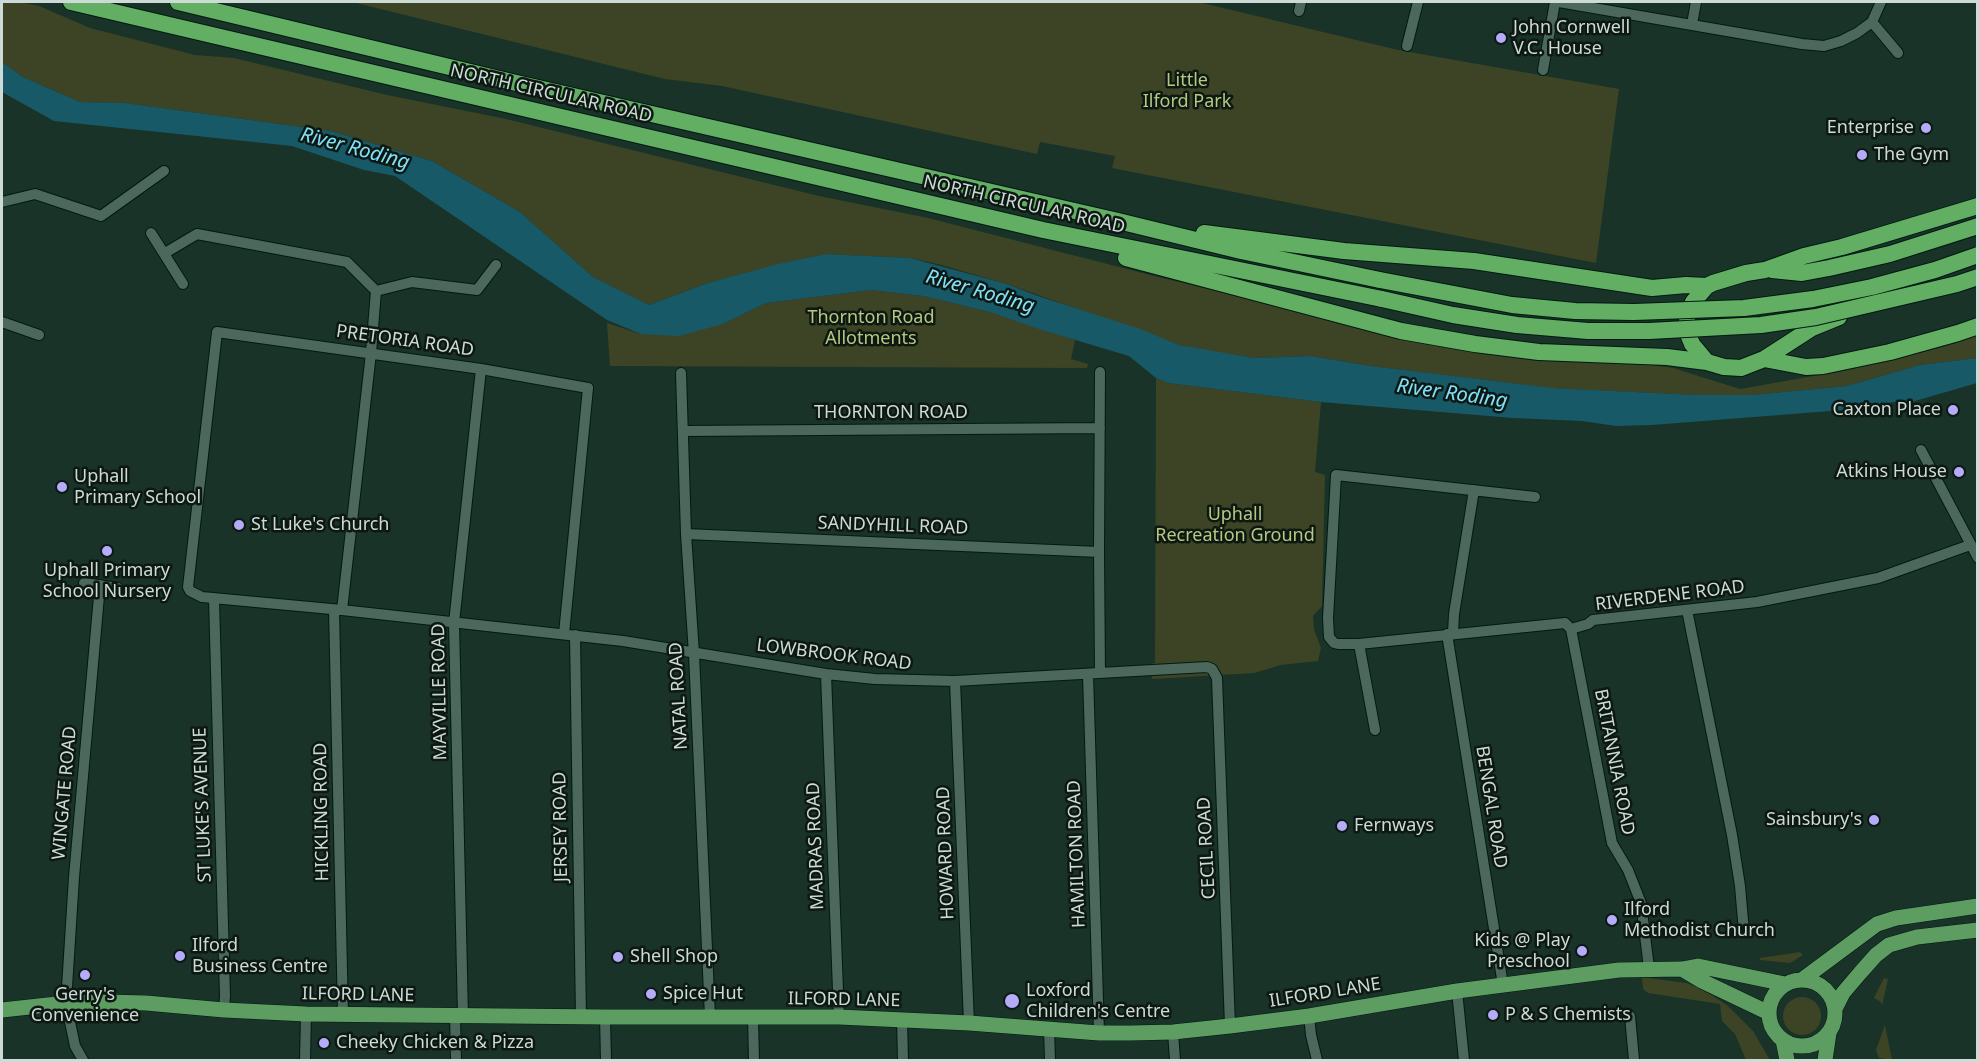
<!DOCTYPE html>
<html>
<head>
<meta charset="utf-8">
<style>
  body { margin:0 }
  #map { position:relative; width:1979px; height:1062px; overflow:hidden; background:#193329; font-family:"Noto Sans",sans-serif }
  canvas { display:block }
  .frame { position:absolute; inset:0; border:3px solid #ccdbd5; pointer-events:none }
</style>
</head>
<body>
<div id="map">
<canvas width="1979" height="1062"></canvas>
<div class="frame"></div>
</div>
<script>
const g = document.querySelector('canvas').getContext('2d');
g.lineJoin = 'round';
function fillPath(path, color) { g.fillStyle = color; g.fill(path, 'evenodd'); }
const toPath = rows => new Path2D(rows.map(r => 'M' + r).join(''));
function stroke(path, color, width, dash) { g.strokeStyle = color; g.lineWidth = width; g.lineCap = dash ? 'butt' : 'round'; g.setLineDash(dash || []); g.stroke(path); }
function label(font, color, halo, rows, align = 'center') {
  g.font = font + ' "Noto Sans",sans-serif'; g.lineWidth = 5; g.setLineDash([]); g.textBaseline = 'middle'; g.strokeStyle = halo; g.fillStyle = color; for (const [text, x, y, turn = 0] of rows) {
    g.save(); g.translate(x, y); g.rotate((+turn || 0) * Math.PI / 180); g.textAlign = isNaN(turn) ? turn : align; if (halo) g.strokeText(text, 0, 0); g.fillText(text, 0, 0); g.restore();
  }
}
const green = toPath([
  [2,2,19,2,39,6,90,28,195,55,234,58,387,95,506,119,819,196,928,218,1158,277,1369,327,1555,357,1652,365,1673,368,1740,389,1842,371,1939,348,1977,336,1977,358,1920,365,1847,386,1752,395,1695,395,1551,388,1371,366,1310,356,1254,358,1214,352,1179,345,1007,284,938,264,910,258,826,254,780,264,708,283,649,305,593,277,520,212,432,161,331,131,125,103,80,102,23,77,2,62],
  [352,2,1198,2,1398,50,1619,89,1596,263,1112,168,1115,156,1040,142,1037,154,722,86,665,79],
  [871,290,923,296,990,312,1075,340,1071,359,1088,364,1087,368,610,366,607,323,641,334,723,324,766,303],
  [1156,378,1168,383,1321,402,1315,472,1325,475,1322,606,1313,616,1314,629,1321,648,1318,661,1281,665,1254,673,1152,679,1150,664,1155,663],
  [1800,952,1803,955,1790,963,1760,960,1760,958],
  [1642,977,1686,983,1697,987,1713,996,1728,1006,1753,1031,1770,1060,1746,1060,1735,1034,1722,1021,1720,1004,1648,993,1643,989],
  [1884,978,1888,979,1882,1006,1881,1002,1874,998],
  '1783 1016a19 19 0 1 1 38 0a19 19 0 1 1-38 0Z',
  [1885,1025,1892,1060,1879,1058,1876,1050]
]);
const water = toPath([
  [2,62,23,77,80,102,125,103,331,131,432,161,520,212,593,277,649,305,708,283,778,264,826,254,910,258,1007,284,1035,295,1140,329,1179,345,1254,358,1310,356,1371,366,1553,388,1695,395,1752,395,1847,386,1920,365,1977,358,1977,383,1901,405,1899,401,1856,409,1652,425,1616,426,1582,421,1513,418,1321,402,1168,383,1156,378,1129,356,1042,330,990,312,923,296,871,290,766,303,723,324,679,336,641,334,607,320,395,176,364,170,292,146,54,121,2,92]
]);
const minor = toPath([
  [1559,2,1802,44,1824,46,1841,41,1857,33,1872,22,1881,2],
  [1299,11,1301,2],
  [1872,22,1898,53],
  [1692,24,1696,2],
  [1407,46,1418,2],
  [1543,70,1555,2],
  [2,202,35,194,101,216,164,171],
  [151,233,183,284],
  [165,253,197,234,347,262,376,291,371,353,342,610],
  [376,291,412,282,477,290,496,265],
  [2,322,39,335],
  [1100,372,1099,552,1100,673],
  [681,373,686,534,694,654,710,1017],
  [683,431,1100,428],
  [1921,450,1978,558],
  [1535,497,1336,475,1328,618,1329,637,1334,643,1338,644,1359,644,1565,623,1571,629],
  [686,534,1099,552],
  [84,583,118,588],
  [214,599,225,996,224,1010],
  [334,610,343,1014],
  [1687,610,1732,835,1740,886,1744,932],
  [1571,629,1588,624,1593,620,1757,602,1878,578,1970,545],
  [1571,629,1612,843,1628,870,1641,903,1649,968],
  [1453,633,1454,614,1474,490],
  [564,634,588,388,481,369,217,332,188,587,190,591,202,597,342,610,623,641,826,674,875,679,955,681,1207,667,1212,669,1217,678,1230,1026],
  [1447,634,1503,985],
  [575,635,581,1017],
  [1359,644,1375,730],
  [826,674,839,1017],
  [1088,674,1099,1033],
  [955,681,969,1023],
  [1457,991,1464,1060],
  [455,1016,456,1060],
  [463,1016,454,623,481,369],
  [1309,1016,1311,1035,1317,1060],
  [1630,1016,1634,1060],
  [605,1017,606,1060],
  [753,1018,754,1060],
  [902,1020,903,1060],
  [1049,1029,1050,1060],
  [1173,1032,1175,1060],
  [83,1060,75,1046,66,1003,74,877,100,585],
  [305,1060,306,1014]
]);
const primary = toPath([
  [1682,969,1702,981,1769,1013],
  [1803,979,1877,924,1896,918,1978,906],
  '1769 1013a33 33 0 1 1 66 0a33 33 0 1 1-66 0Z',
  [1836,1007,1843,993,1860,973,1876,955,1889,945,1917,937,1978,930],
  [2,1010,66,1003,107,1002,146,1003,224,1010,306,1014,605,1017,839,1017,969,1023,1099,1033,1131,1033,1173,1032,1230,1026,1309,1016,1457,991,1619,970,1682,969,1698,966,1785,984],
  [1783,1040,1787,1060],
  [1825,1060,1829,1033]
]);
const trunk = toPath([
  [71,2,1043,230,1382,299],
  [178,2,512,82,1118,221,1241,251,1380,280],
  [1204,233,1344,251,1474,261,1652,288,1686,285,1707,286],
  [1126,258,1401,331,1475,344,1539,352,1667,357,1707,362,1724,367,1741,368,1764,359,1812,328,1839,317],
  [1772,270,1802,273,1829,268,1890,254,1978,226],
  [1764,359,1806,367,1823,366,1890,352,1958,333,1978,326],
  [1707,362,1692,344,1688,334,1687,318,1693,302,1707,286,1713,283,1746,273,1765,270,1804,256,1842,247,1978,206]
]);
const trunkBridge = toPath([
  [1380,280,1512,305,1575,311,1634,312,1744,308,1813,299,1872,287,1935,270,1978,255],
  [1382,299,1453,315,1517,325,1588,331,1649,331,1761,325,1816,317,1957,284,1978,277]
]);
const markers = [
  [1501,38,6,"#b4acf9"],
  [1926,128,6,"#b4acf9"],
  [1862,155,6,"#b4acf9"],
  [1953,410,6,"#b4acf9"],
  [1959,472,6,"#b4acf9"],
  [62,487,6,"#b4acf9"],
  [239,525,6,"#b4acf9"],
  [107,551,6,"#b4acf9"],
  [1874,820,6,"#b4acf9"],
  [1342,826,6,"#b4acf9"],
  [1612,920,6,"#b4acf9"],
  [1582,951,6,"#b4acf9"],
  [180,956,6,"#b4acf9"],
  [618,957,6,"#b4acf9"],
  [85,975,6,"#b4acf9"],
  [651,994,6,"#b4acf9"],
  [1012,1001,8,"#b4acf9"],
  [1493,1015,6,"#b4acf9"],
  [324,1043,6,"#b4acf9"]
];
const poiNames = [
  ["John Cornwell",1513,28],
  ["V.C. House",1513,49],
  ["Enterprise",1914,128,"right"],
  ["The Gym",1874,155],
  ["Caxton Place",1941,410,"right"],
  ["Atkins House",1947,472,"right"],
  ["Uphall",74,477],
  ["Primary School",74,498],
  ["St Luke's Church",251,525],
  ["Uphall Primary",107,571,"center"],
  ["School Nursery",107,592,"center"],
  ["Sainsbury's",1862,820,"right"],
  ["Fernways",1354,826],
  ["Ilford",1624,910],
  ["Methodist Church",1624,931],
  ["Kids @ Play",1570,941,"right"],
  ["Preschool",1570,962,"right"],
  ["Ilford",192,946],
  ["Business Centre",192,967],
  ["Shell Shop",630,957],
  ["Loxford",1026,991],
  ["Children's Centre",1026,1012],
  ["Spice Hut",663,994],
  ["Gerry's",85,995,"center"],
  ["Convenience",85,1016,"center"],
  ["P & S Chemists",1505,1015],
  ["Cheeky Chicken & Pizza",336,1043]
];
const parkNames = [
  ["Little",1187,81],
  ["Ilford Park",1187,102],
  ["Thornton Road",871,318],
  ["Allotments",871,339],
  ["Uphall",1235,515],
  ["Recreation Ground",1235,536]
];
const streetNames = [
  ["NORTH CIRCULAR ROAD",551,94,13],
  ["NORTH CIRCULAR ROAD",1024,205,13],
  ["PRETORIA ROAD",405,341,8],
  ["THORNTON ROAD",891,413],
  ["SANDYHILL ROAD",893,526,2],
  ["RIVERDENE ROAD",1670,596,-7],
  ["LOWBROOK ROAD",834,655,7],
  ["MAYVILLE ROAD",440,692,-91],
  ["NATAL ROAD",679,696,-93],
  ["BRITANNIA ROAD",1614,762,79],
  ["WINGATE ROAD",65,793,-85],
  ["ST LUKE'S AVENUE",203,805,-92],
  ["BENGAL ROAD",1491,807,81],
  ["HICKLING ROAD",322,812,-91],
  ["JERSEY ROAD",561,827,-91],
  ["MADRAS ROAD",816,846,-92],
  ["CECIL ROAD",1207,848,-93],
  ["HOWARD ROAD",946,853,-92],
  ["HAMILTON ROAD",1077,854,-92],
  ["ILFORD LANE",1325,993,-9],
  ["ILFORD LANE",358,995,1],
  ["ILFORD LANE",844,1000,1]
];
const waterNames = [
  ["River Roding",355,149,15],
  ["River Roding",980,292,16],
  ["River Roding",1452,394,8]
];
fillPath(green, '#3d4425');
fillPath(water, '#185967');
stroke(minor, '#021a12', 12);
stroke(primary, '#021a12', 16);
stroke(trunk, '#021a12', 18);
stroke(minor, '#4c675c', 10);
stroke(primary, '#5d9d62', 15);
stroke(trunk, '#62af64', 16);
stroke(trunkBridge, '#021a12', 18, []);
stroke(trunkBridge, '#62af64', 16);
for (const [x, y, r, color] of markers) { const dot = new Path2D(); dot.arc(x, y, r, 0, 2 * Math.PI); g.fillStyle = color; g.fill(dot); stroke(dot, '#0d1813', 2); }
label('18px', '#ccdbd5', '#0d1813', poiNames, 'left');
label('18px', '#b7c87f', '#0d1813', parkNames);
label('18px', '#ccdbd5', '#0d1813', streetNames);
label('italic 20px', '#80e1f9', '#0d1813', waterNames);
</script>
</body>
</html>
